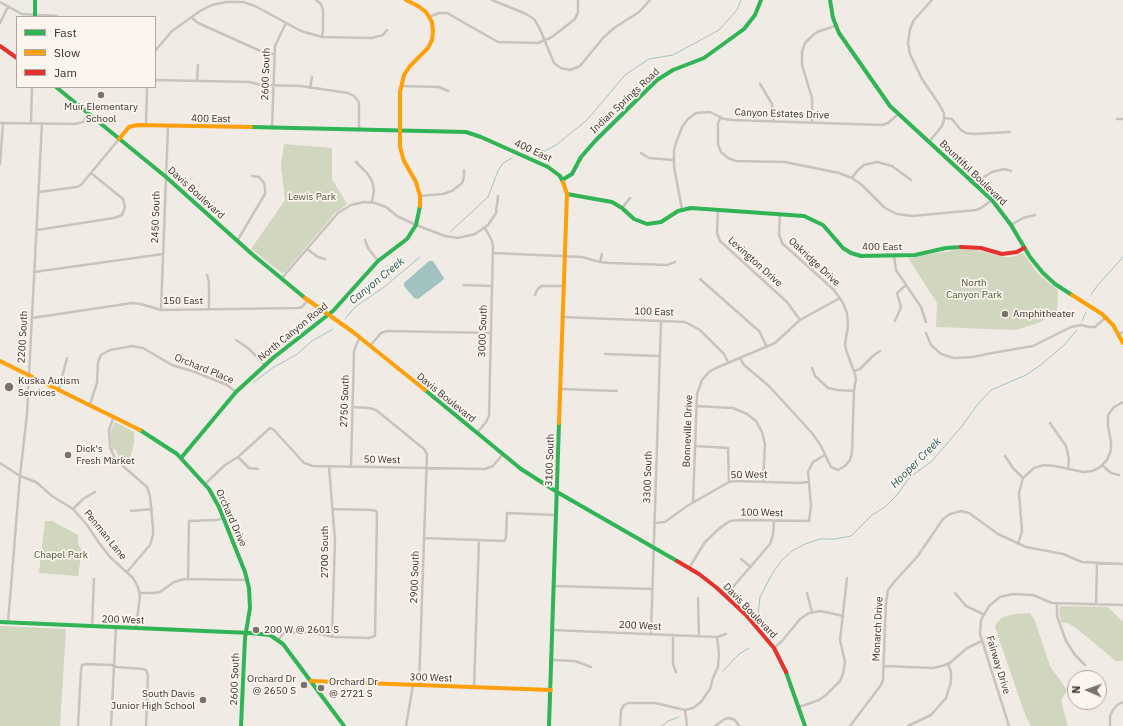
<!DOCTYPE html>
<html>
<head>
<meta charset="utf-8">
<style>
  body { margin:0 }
  #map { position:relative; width:1123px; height:726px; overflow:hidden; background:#f0ebe5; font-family:"IBM Plex Sans",sans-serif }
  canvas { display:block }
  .legend { position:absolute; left:16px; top:16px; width:140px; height:72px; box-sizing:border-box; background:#fbf5ee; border:1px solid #aea6a0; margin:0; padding:5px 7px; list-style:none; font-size:12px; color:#3b302b }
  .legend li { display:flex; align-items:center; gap:8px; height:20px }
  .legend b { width:20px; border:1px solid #aea6a0 }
  .north { position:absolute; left:1067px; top:670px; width:40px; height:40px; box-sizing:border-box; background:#fbf5ee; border:1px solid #aea6a0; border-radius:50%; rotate:272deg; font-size:11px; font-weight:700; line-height:16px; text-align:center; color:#3b302b }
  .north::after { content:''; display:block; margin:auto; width:14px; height:18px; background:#7a716c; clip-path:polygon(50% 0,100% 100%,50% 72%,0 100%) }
</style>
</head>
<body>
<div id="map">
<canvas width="1123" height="726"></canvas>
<ul class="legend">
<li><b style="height:5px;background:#30b455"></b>Fast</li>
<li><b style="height:5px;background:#ff9f0a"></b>Slow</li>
<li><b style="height:5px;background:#e5322d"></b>Jam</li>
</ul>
<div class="north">N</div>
</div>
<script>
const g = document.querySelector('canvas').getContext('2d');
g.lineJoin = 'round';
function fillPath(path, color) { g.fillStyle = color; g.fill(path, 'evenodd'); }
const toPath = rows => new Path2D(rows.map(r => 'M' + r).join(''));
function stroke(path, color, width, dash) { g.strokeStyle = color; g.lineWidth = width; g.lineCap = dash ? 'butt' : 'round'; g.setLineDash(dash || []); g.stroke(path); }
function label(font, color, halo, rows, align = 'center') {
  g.font = font + ' "IBM Plex Sans",sans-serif'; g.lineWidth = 3.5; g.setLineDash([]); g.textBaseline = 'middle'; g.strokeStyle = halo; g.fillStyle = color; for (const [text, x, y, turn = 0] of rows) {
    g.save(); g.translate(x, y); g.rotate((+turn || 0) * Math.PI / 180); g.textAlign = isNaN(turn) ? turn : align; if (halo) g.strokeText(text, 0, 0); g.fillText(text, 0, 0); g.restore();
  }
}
const green = toPath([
  [284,144,332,148,332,179,347,204,335,213,285,272,282,273,251,249,285,200,281,165],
  [962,249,981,251,1004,257,1012,257,1023,253,1038,274,1058,290,1057,313,1038,323,1016,330,936,327,937,303,908,258],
  [115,422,134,432,134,444,128,464,119,457,115,449,113,450,111,444,111,432,113,425],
  [45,521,52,521,78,535,78,544,82,551,78,576,39,573],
  [1061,606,1108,607,1123,622,1123,661,1116,661,1076,628,1068,623,1061,622,1059,610],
  [1030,613,1035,621,1050,666,1067,690,1061,700,1068,726,1031,726,1026,717,1009,668,995,627,997,622,1003,617,1015,614],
  [0,626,66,629,60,726,0,726]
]);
const water = toPath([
  [429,261,433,261,444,278,443,280,418,299,414,298,404,286,404,283]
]);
const stream = toPath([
  [535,150,545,151,556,145,587,120,625,75,649,59,673,55,719,30,737,10,741,0],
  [450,232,488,197,498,171,503,163,512,158],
  [1091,295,1097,286,1123,257],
  [345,319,355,307,383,288,420,257],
  [1082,321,1086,312],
  [254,382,274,367,296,355,312,341,333,329],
  [758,616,760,597,772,574,782,560,792,551,805,544,820,539,835,539,851,536,872,515,885,507,897,495,909,478,932,461,962,426,978,404,991,390,1026,375,1042,364,1064,345,1077,330],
  [723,671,739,654,749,648],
  [662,726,668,721,679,717]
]);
const street = toPath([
  [316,0,321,4,323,10,323,31,322,37],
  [492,0,524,13,534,19,540,29,554,63,561,68,570,70,580,66,603,38,614,28,639,12,650,0],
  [0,2,22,14,57,16],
  [191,17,198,23,265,53,274,54],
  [429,17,439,13,447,13,498,42,538,43,552,37,575,19,578,12,578,0],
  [0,23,8,7],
  [155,51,172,31,200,11,212,5,226,2,243,2,255,6,301,31,322,37,372,38,383,35,387,30],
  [155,80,249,82,261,85,301,86,348,93,354,96,359,102,359,130],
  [197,81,198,65],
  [760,84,772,104,774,122],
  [401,86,439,87,448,91],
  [310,88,312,77],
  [721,117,718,123,718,144,721,152,728,158,736,161,785,162,839,173,852,178,862,185,885,208,897,214,912,216,976,210,981,208,992,200],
  [944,118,952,119,961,130,966,133,974,134,1010,132],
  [1117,119,1123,119],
  [0,123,75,124,83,122,89,114],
  [31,123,32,87],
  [812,123,812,98,802,65,802,52,805,43,812,36,817,32,835,26],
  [146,125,147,87],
  [272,128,275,46,286,23],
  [929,142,942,126,944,120,944,113,939,104,922,79,910,54,908,43,910,29,914,20,932,0],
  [641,153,649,158,674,160],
  [356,162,367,173,372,181,374,190,372,202],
  [0,164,3,123],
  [852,178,858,170,864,165,877,162,892,166,911,180],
  [977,186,984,177,992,172,1004,169,1011,171],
  [39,192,77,187,81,185,119,139],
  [420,196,443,194,452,191,462,183,464,177,464,170],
  [622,208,630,198],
  [682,209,674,167,674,150,677,140,682,127,688,119,696,113,710,112,724,119,733,120,882,125,888,123,897,115],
  [718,210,717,233,720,241,787,302,800,320],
  [1011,225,1023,218,1035,215],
  [37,230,114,218,122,215,125,207,123,199,91,173],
  [365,240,368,248,378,261],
  [237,241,265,194,265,188,264,183,259,177,252,176],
  [307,249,318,257,325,259],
  [493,253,582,257,600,262,610,263,667,265,675,262],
  [894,256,896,270,921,307,926,322],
  [600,262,602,254],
  [34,272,163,254],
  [207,275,209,282,209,309],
  [282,278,338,213,351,205,364,202,375,203,386,207,397,216,416,225,445,236,458,238,475,234,488,225,496,213,498,196],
  [700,279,759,331,767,347],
  [464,285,492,286],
  [535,295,537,290,541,286,564,286],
  [161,310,168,126],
  [563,317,685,322,700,330,724,354,728,362],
  [32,318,132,303,141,304,161,310,298,308,302,307,308,300],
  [895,321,901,307,897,293,906,285],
  [926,333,931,345,941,354,954,358,973,357,992,353,1033,346,1071,327,1081,325,1089,327,1095,327,1106,317],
  [1119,334,1123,332],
  [236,340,248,348,265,365],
  [370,346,381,333,387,331,491,333],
  [605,354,660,356],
  [740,358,744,365,769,386,812,433,821,446,831,467,838,470,845,466,850,460,852,453,854,391,856,379,855,374,846,350,845,344,848,326,847,313,843,303,834,290,782,243,779,234,780,214],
  [812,368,815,376,828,388,837,390,854,391],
  [854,371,860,369,874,355,880,351],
  [59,389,67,358],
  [561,389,617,391],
  [90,404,97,383,98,362,101,355,110,350,132,346,143,348,172,365,195,372,227,385,236,392],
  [696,406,733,408,747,414,756,421,762,432,765,444,763,482],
  [352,407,369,408,376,410,424,449,427,454,419,685],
  [114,416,109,430,110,447,113,454,117,461,147,487,150,496,153,528,153,535,150,545,127,572],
  [1050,423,1066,446,1069,459,1068,469],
  [477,433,486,422,489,416,493,246,492,241,485,228],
  [695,446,728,448,729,482],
  [1005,456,1013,468,1023,478],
  [238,457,249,468,258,469],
  [0,463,20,476,36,482,52,496,73,509,87,525,99,543,110,557,133,578,138,587,140,596,136,628],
  [1102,465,1111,473,1119,475],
  [329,467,335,540,332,637],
  [351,467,354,352,356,345,360,338],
  [205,484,225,465,238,457,270,428,274,430,304,463,313,466,485,469,493,466,503,454],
  [693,502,697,394,702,380,709,372,716,368,775,343,800,320,840,298],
  [73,509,83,499,95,492],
  [131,511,152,509],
  [654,523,665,522,687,506,729,482,735,481,799,483,808,482],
  [424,538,504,541,506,538,507,513,556,515],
  [1018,544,1022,531,1019,493,1023,478,1034,468,1044,465,1055,466,1083,472,1092,471,1099,468,1107,460,1111,450,1111,442,1108,426,1108,415,1114,407,1123,402],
  [741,559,751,567],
  [689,568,705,542,721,527,730,521,740,520,809,521,811,506,808,472,813,462,825,455],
  [188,579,189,521,217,520,223,518],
  [554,586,652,589],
  [140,593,153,593,160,592,174,582,184,579,248,580],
  [807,593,812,612],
  [955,593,966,606,983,614],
  [726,595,770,544,773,535,774,521],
  [698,598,699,636],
  [1057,603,1057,616,1066,641,1075,655,1085,665],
  [1096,604,1097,563],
  [8,623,20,476,27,414,42,123],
  [92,626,94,579],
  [553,630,717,637,726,634],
  [651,634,661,321],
  [673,635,673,664,676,672],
  [278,640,284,633,289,632,315,633,334,637,369,638,375,636,377,513,376,511,372,510,332,509],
  [774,648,782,641,800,619,809,613,821,611,843,616],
  [552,660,575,661,591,667],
  [884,666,933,668,942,666,950,663,967,648,982,641],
  [474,687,479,540],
  [799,707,819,700,826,695,840,681,843,674,845,662,840,640,847,578],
  [685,710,687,726],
  [78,726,81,670,82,665,86,664,111,665,117,667,143,669,146,670,148,675,146,726],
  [111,726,116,627],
  [406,726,413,685],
  [620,726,621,710,624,705,628,703,655,703,685,710,693,708,701,702,710,689,713,678,718,667,719,653,717,637],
  [715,726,725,719,729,718,735,720,739,726],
  [850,726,881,685,883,680,886,602,888,590,895,581,917,557,943,519,950,514,961,511,969,513,998,534,1026,547,1063,554,1082,562,1123,564],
  [908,726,931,715,946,698,951,682,951,672,948,664],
  [1009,726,980,634,981,620,989,606,1000,597,1013,594,1033,595,1052,603,1123,605],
  [1110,726,1110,716,1113,710,1117,705,1123,702]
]);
const fast = toPath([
  [35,0,35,17],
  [830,0,833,18,839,33,890,106,992,200,1011,225,1030,257,1043,273,1055,284,1072,295],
  [56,87,166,177,252,254,305,298],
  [251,127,466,132,481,137,548,167,560,176,563,182],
  [562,180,572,174,581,157,596,140,657,80,673,70,704,58,744,29,755,15,761,0],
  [567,194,612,202,622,208,634,219,647,224,661,222,678,211,691,208,804,216,823,225,843,248,851,253,861,256,915,255,946,248,961,247],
  [425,390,521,469,557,492,677,561],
  [140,430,177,454,209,489,219,507,245,572,249,588,250,608,245,638,241,726],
  [181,458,236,392,273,358,333,311,378,261,407,239,416,225,420,206],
  [0,622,250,633,270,635,283,644,344,726],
  [786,672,805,726],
  [549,726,559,423]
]);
const slow = toPath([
  [406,0,418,6,426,12,432,22,433,31,432,40,428,48,410,66,404,75,400,92,400,147,404,161,416,182,420,196,420,206],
  [119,139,129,127,137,125,251,127],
  [1072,295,1102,314,1113,325,1123,343],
  [305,298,353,332,425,390],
  [0,361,140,430],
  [559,423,567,194,563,182],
  [311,681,551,690]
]);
const jam = toPath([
  [0,46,17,58],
  [961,247,981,248,1002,254,1017,252,1024,248],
  [677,561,699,574,717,588,746,615,774,648,786,672]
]);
const markers = [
  [101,95,4,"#7a716c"],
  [1005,314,4,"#7a716c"],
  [9,387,5,"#7a716c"],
  [68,455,4,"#7a716c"],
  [256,630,4,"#7a716c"],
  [304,685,4,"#7a716c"],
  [321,688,4,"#7a716c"],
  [203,700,4,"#7a716c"]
];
const streetNames = [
  ["2600 South",266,74,-88],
  ["Indian Springs Road",625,101,-43],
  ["Canyon Estates Drive",782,114,2],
  ["400 East",211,119,1],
  ["400 East",533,151,25],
  ["Bountiful Boulevard",973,173,44],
  ["Davis Boulevard",196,193,42],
  ["2450 South",156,217,-88],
  ["400 East",882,247],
  ["Lexington Drive",755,262,42],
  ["Oakridge Drive",814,262,43],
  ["150 East",183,301],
  ["100 East",654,312,2],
  ["3000 South",483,331,-88],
  ["North Canyon Road",293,332,-39],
  ["2200 South",23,337,-87],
  ["Orchard Place",204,369,22],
  ["Davis Boulevard",446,398,39],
  ["2750 South",345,401,-88],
  ["Bonneville Drive",688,431,-88],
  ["50 West",382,460,1],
  ["3100 South",550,460,-88],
  ["50 West",749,475,-1],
  ["3300 South",648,477,-88],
  ["100 West",762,513,1],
  ["Orchard Drive",231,518,66],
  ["Penman Lane",105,535,51],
  ["2700 South",325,552,-90],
  ["2900 South",415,577,-88],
  ["Davis Boulevard",750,611,46],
  ["200 West",123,620,2],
  ["200 West",640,626,3],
  ["Monarch Drive",878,629,-87],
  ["Fairway Drive",998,665,73],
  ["300 West",431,678,2],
  ["2600 South",235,679,-88]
];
const poiNames = [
  ["Muir Elementary",101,107,"center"],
  ["School",101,119,"center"],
  ["Amphitheater",1013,314],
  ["Kuska Autism",18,381],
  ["Services",18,393],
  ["Dick's",76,449],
  ["Fresh Market",76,461],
  ["200 W @ 2601 S",264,630],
  ["Orchard Dr",296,679,"right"],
  ["@ 2650 S",296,691,"right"],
  ["Orchard Dr",329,682],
  ["@ 2721 S",329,694],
  ["South Davis",195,694,"right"],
  ["Junior High School",195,706,"right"]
];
const parkNames = [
  ["Lewis Park",312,197],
  ["North",974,283],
  ["Canyon Park",974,295],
  ["Chapel Park",61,555]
];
const waterNames = [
  ["Canyon Creek",377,281,-39],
  ["Hooper Creek",916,463,-45]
];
fillPath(green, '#d1d6bf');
fillPath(water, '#a1c2c1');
stroke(stream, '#a1c2c1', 1);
stroke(street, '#c9c3be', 2.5);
stroke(fast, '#30b455', 4);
stroke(slow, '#ff9f0a', 4);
stroke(jam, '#e5322d', 4);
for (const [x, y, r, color] of markers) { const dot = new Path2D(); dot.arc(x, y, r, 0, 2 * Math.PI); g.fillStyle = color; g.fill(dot); stroke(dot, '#fbf5ee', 1.5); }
label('10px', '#3b302b', '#fbf5ee', streetNames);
label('10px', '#3b302b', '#fbf5ee', poiNames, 'left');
label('10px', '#4a5a2e', '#fbf5ee', parkNames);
label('italic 11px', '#1f5a5e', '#fbf5ee', waterNames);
</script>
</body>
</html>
